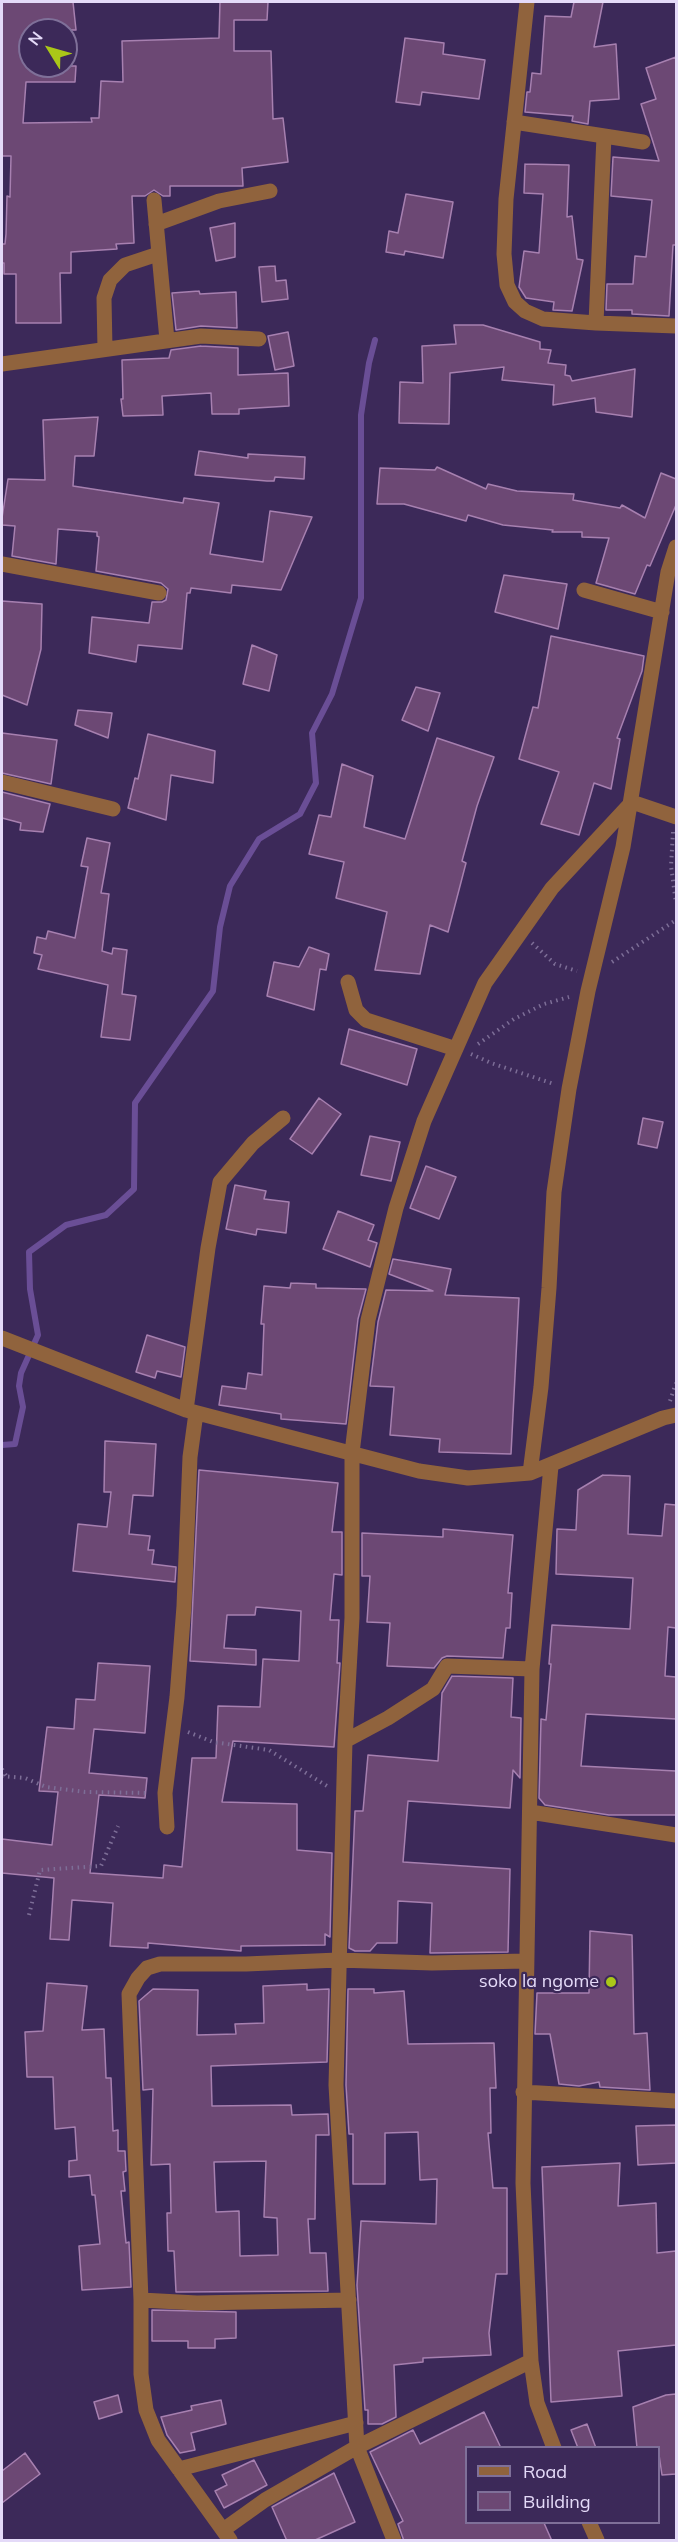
<!DOCTYPE html>
<html>
<head>
<meta charset="utf-8">
<style>
  body { margin:0 }
  #map { position:relative; width:678px; height:2542px; overflow:hidden; background:#3c2959; font-family:Mulish,sans-serif }
  canvas { display:block }
  .frame { position:absolute; inset:0; border:3px solid #e4daf8; pointer-events:none }
  .legend { position:absolute; left:465px; top:2446px; width:195px; height:78px; box-sizing:border-box; background:#3c2959; border:2px solid #7f7099; margin:0; padding:8px 10px; list-style:none; font-size:18px; color:#e4daf8 }
  .legend li { display:flex; align-items:center; gap:12px; height:30px }
  .legend b { width:30px; border:2px solid #7f7099 }
  .north { position:absolute; left:18px; top:18px; width:60px; height:60px; box-sizing:border-box; background:#3c2959; border:2px solid #7f7099; border-radius:50%; rotate:307deg; font-size:16px; font-weight:700; line-height:24px; text-align:center; color:#e4daf8 }
  .north::after { content:''; display:block; margin:auto; width:21px; height:27px; background:#aac718; clip-path:polygon(50% 0,100% 100%,50% 72%,0 100%) }
</style>
</head>
<body>
<div id="map">
<canvas width="678" height="2542"></canvas>
<div class="frame"></div>
<ul class="legend">
<li><b style="height:8px;background:#90633d"></b>Road</li>
<li><b style="height:16px;background:#6c4874"></b>Building</li>
</ul>
<div class="north">N</div>
</div>
<script>
const g = document.querySelector('canvas').getContext('2d');
g.lineJoin = 'round';
const toPath = rows => new Path2D(rows.map(r => 'M' + r).join(''));
function stroke(path, color, width, dash) { g.strokeStyle = color; g.lineWidth = width; g.lineCap = dash ? 'butt' : 'round'; g.setLineDash(dash || []); g.stroke(path); }
function fillPath(path, color) { g.fillStyle = color; g.fill(path, 'evenodd'); }
function label(font, color, halo, rows, align = 'center') {
  g.font = font + ' Mulish,sans-serif'; g.lineWidth = 4.5; g.setLineDash([]); g.textBaseline = 'middle'; g.strokeStyle = halo; g.fillStyle = color; for (const [text, x, y, turn = 0] of rows) {
    g.save(); g.translate(x, y); g.rotate((+turn || 0) * Math.PI / 180); g.textAlign = isNaN(turn) ? turn : align; if (halo) g.strokeText(text, 0, 0); g.fillText(text, 0, 0); g.restore();
  }
}
const stream = toPath([
  [2,1445,15,1444,23,1407,19,1386,21,1373,38,1335,30,1289,29,1252,66,1225,106,1215,134,1189,135,1103,213,991,220,927,230,886,259,839,300,814,316,783,312,733,332,694,361,598,361,415,369,363,375,340]
]);
const building = toPath([
  [2,2,73,2,76,30,30,30,30,66,76,66,75,82,26,82,23,123,92,122,91,118,99,118,101,81,123,82,122,41,219,38,220,2,268,2,267,20,234,20,234,51,271,51,273,119,283,118,288,162,242,168,243,186,170,186,170,196,163,196,154,190,145,196,132,196,134,243,116,244,117,249,71,252,71,273,60,273,61,323,16,323,16,274,4,274,4,263,2,263,2,244,5,244,6,234,7,196,10,197,11,156,2,156,2,2],
  [574,2,603,2,594,47,616,44,619,99,590,101,588,124,572,121,573,116,525,112,527,92,530,92,532,73,541,74,545,16,571,17,574,2],
  [405,38,444,43,443,54,485,60,479,99,422,92,420,105,396,102,405,38],
  [676,57,676,245,673,245,669,316,632,314,632,310,606,310,607,284,633,284,635,256,646,257,652,200,611,196,613,157,659,161,641,104,656,99,646,68,676,57],
  [525,164,569,165,567,217,572,216,577,259,583,260,572,311,553,310,554,302,526,298,519,287,524,251,539,253,543,194,524,193,525,164],
  [406,194,453,202,443,258,405,251,404,255,386,252,389,231,398,233,406,194],
  [235,223,235,257,216,261,210,228,235,223],
  [275,266,276,281,286,280,288,299,262,302,259,267,275,266],
  [199,291,200,294,236,292,237,328,201,326,176,330,172,293,199,291],
  [454,325,483,325,540,342,540,349,551,350,548,363,566,365,565,375,570,376,572,381,635,369,632,417,596,412,595,398,553,405,554,385,502,380,504,367,450,373,449,424,399,423,400,382,423,383,422,346,456,344,454,325],
  [288,332,294,366,275,370,268,336,288,332],
  [201,346,238,348,238,375,288,373,289,406,239,409,239,414,212,414,211,393,162,396,163,415,123,416,121,399,123,399,122,360,169,358,171,350,201,346],
  [98,417,94,456,75,456,73,486,183,503,184,498,219,503,210,554,263,562,270,511,312,517,281,590,232,585,231,593,191,588,190,593,187,593,182,649,138,645,136,662,89,653,92,617,149,623,152,602,162,602,166,600,168,589,161,583,96,571,99,537,97,536,97,532,58,529,56,564,12,556,15,526,2,525,2,518,8,479,45,480,43,420,98,417],
  [199,451,248,458,248,454,305,457,304,479,275,477,274,481,267,481,195,475,199,451],
  [437,467,486,489,488,484,517,491,574,494,573,500,620,508,622,505,645,518,661,473,676,479,676,505,650,566,647,565,635,594,596,583,609,538,582,537,582,532,552,532,553,530,503,525,468,515,466,521,404,504,377,504,380,468,435,470,437,467],
  [504,575,567,584,558,629,495,612,504,575],
  [2,601,42,604,41,649,27,705,2,695,2,601],
  [551,636,644,656,642,671,617,738,620,739,611,789,594,783,579,835,541,824,559,772,519,759,533,707,538,708,551,636],
  [252,645,277,655,269,691,243,684,252,645],
  [416,687,440,693,428,731,402,720,416,687],
  [78,710,112,713,108,738,75,725,78,710],
  [2,733,57,740,51,784,2,773,2,733],
  [148,734,215,751,213,783,171,775,166,820,128,808,135,778,138,779,148,734],
  [437,738,494,757,477,806,462,861,466,863,448,932,430,925,420,974,375,970,387,912,336,898,344,862,309,854,319,815,331,817,342,764,373,776,364,827,405,839,437,738],
  [2,792,50,804,43,832,20,830,21,823,2,818,2,792],
  [87,838,110,843,101,893,109,894,102,951,112,954,113,948,127,950,122,994,136,996,130,1040,101,1037,108,985,38,969,42,955,34,953,37,937,46,939,48,931,75,938,88,867,81,866,87,838],
  [309,947,329,954,326,970,320,969,314,1010,267,996,274,962,299,967,309,947],
  [349,1029,417,1049,407,1085,341,1064,349,1029],
  [319,1098,341,1114,312,1154,290,1139,319,1098],
  [643,1118,663,1122,657,1148,638,1144,643,1118],
  [370,1136,400,1142,391,1181,361,1175,370,1136],
  [426,1166,456,1177,439,1219,410,1208,426,1166],
  [235,1185,266,1191,264,1199,289,1202,286,1233,257,1229,256,1235,226,1229,235,1185],
  [338,1211,374,1225,368,1240,377,1243,370,1267,323,1249,338,1211],
  [393,1259,451,1269,445,1295,519,1298,511,1454,439,1452,440,1439,390,1435,394,1387,370,1386,378,1322,386,1290,433,1291,389,1274,393,1259],
  [291,1283,316,1284,316,1288,366,1289,358,1319,346,1424,281,1419,281,1414,219,1405,222,1386,246,1389,248,1373,262,1375,264,1324,261,1324,264,1286,290,1288,291,1283],
  [147,1335,185,1347,181,1377,157,1371,155,1378,136,1372,147,1335],
  [105,1441,156,1444,153,1496,133,1495,129,1534,150,1536,148,1550,154,1550,152,1564,176,1567,175,1582,73,1571,78,1524,107,1527,111,1492,104,1492,105,1441],
  [199,1470,338,1483,332,1532,342,1532,342,1575,334,1574,330,1620,339,1620,337,1663,340,1663,334,1747,233,1741,222,1802,297,1804,297,1850,332,1853,330,1937,325,1934,325,1945,241,1946,241,1951,148,1943,148,1948,110,1946,113,1903,72,1900,69,1940,50,1939,54,1878,2,1873,2,1839,52,1845,58,1792,39,1791,47,1727,74,1729,76,1699,95,1700,98,1663,150,1666,145,1733,94,1729,89,1773,147,1778,145,1798,99,1795,90,1873,163,1878,164,1865,182,1867,192,1758,216,1758,218,1706,260,1707,263,1659,299,1661,301,1611,256,1607,255,1615,227,1615,224,1648,256,1650,256,1665,190,1661,199,1470],
  [603,1475,630,1476,628,1534,662,1536,665,1504,676,1505,676,1628,668,1627,665,1676,676,1677,676,1719,586,1714,581,1766,676,1771,676,1815,609,1815,545,1805,539,1798,541,1719,546,1720,551,1664,549,1664,552,1625,630,1629,633,1578,556,1574,557,1529,576,1530,578,1490,603,1475],
  [443,1529,513,1535,508,1593,512,1593,510,1628,506,1628,503,1658,447,1656,442,1658,434,1668,387,1666,390,1623,367,1622,370,1576,362,1576,362,1533,443,1537,443,1529],
  [452,1676,513,1678,511,1717,521,1718,520,1778,513,1770,510,1808,408,1801,403,1862,510,1869,508,1952,430,1953,432,1903,398,1901,397,1943,377,1943,370,1951,355,1951,349,1948,355,1811,363,1811,368,1755,438,1761,442,1693,452,1676],
  [590,1931,632,1935,634,2034,647,2033,650,2090,600,2087,599,2082,579,2086,559,2084,550,2034,535,2034,537,1993,589,1993,590,1931],
  [47,1983,87,1986,82,2030,104,2029,106,2078,111,2078,113,2131,118,2130,118,2151,125,2151,126,2171,123,2172,125,2191,121,2191,126,2243,129,2242,131,2287,82,2290,79,2246,100,2244,95,2195,92,2195,90,2175,69,2177,69,2161,77,2160,75,2127,55,2129,53,2077,27,2077,25,2032,43,2031,47,1983],
  [307,1984,307,1990,329,1989,327,2062,211,2066,212,2106,291,2105,292,2115,328,2114,329,2135,316,2135,315,2219,308,2219,310,2253,326,2253,328,2291,176,2292,174,2251,168,2251,167,2213,171,2213,170,2164,151,2165,153,2089,143,2090,139,2001,153,1989,198,1990,197,2035,236,2034,235,2024,264,2023,263,1986,307,1984],
  [266,2161,264,2217,277,2218,278,2255,240,2256,239,2211,216,2212,214,2162,266,2161],
  [348,1989,374,1989,374,1993,404,1991,408,2044,494,2043,496,2088,490,2088,491,2133,488,2133,493,2188,507,2188,507,2274,496,2274,489,2333,491,2355,423,2358,423,2362,394,2365,396,2417,382,2424,368,2424,368,2410,365,2410,357,2285,361,2221,436,2224,437,2179,420,2180,418,2132,385,2133,385,2184,353,2184,353,2134,349,2134,346,2085,348,1989],
  [676,2125,676,2163,638,2165,636,2126,676,2125],
  [620,2163,618,2206,656,2203,657,2253,676,2251,676,2345,618,2351,622,2396,551,2402,542,2167,620,2163],
  [152,2310,236,2312,236,2338,215,2339,215,2348,188,2348,188,2341,152,2341,152,2310],
  [676,2394,676,2474,662,2475,658,2448,637,2448,633,2407,666,2395,676,2394],
  [118,2395,122,2412,99,2419,94,2402,118,2395],
  [221,2400,226,2424,191,2433,195,2450,180,2453,167,2435,161,2417,192,2410,191,2406,221,2400],
  [484,2412,501,2448,466,2448,466,2523,544,2523,552,2541,404,2541,398,2524,403,2521,370,2452,413,2430,420,2444,484,2412],
  [587,2424,596,2448,578,2448,571,2430,587,2424],
  [25,2453,40,2474,2,2503,2,2471,25,2453],
  [254,2460,267,2485,224,2508,215,2491,227,2485,222,2475,254,2460],
  [334,2473,355,2522,313,2541,287,2541,272,2507,334,2473]
]);
const path = toPath([
  [673,832,671,866,676,903],
  [532,943,555,964,577,971],
  [612,962,676,920],
  [478,1044,514,1019,544,1004,569,997],
  [471,1054,491,1063,554,1084],
  [670,1401,676,1383],
  [188,1732,213,1742,269,1750,327,1786],
  [2,1769,7,1777],
  [2,1776,25,1778,46,1787,85,1792,149,1793],
  [29,1915,40,1870,101,1866,118,1826]
]);
const street = toPath([
  [527,2,506,199,504,254,507,285,515,302,525,311,543,319,596,323,676,326],
  [514,122,643,142],
  [154,200,167,340],
  [156,224,219,201,270,191],
  [596,323,604,136],
  [105,349,104,298,110,280,125,265,158,254],
  [2,364,201,336,259,339],
  [2,564,159,593],
  [584,590,662,612],
  [2,782,113,809],
  [348,982,356,1010,366,1020,456,1049],
  [2,1338,186,1410,419,1471,468,1478,530,1473,663,1418,676,1415],
  [186,1410,208,1248,220,1182,253,1143,283,1118],
  [551,1466,532,1669,523,2183,531,2361,537,2403,554,2448],
  [530,1473,541,1387,549,1288,554,1192,569,1089,588,991,623,847,668,572,676,547],
  [345,1741,388,1718,433,1689,447,1666,532,1669],
  [530,1812,676,1835],
  [167,1827,165,1793,177,1697,184,1606,190,1457,196,1413],
  [523,2092,676,2101],
  [141,2300,197,2303,349,2300],
  [179,2469,356,2423],
  [589,2522,597,2540],
  [223,2530,265,2500,357,2447,531,2361],
  [230,2540,158,2440,146,2410,141,2374,141,2300,129,1994,138,1978,147,1968,160,1964,246,1964,338,1960,432,1963,526,1961],
  [394,2540,357,2447,336,2085,345,1741,352,1618,352,1453,368,1320,396,1208,424,1121,485,983,552,888,632,802,676,817]
]);
const markers = [
  [611,1982,6,"#aac718"]
];
const poiNames = [
  ["soko la ngome",599,1982]
];
stroke(stream, '#6a4e96', 6);
fillPath(building, '#6c4874');
stroke(building, '#a780b0', 1.5);
stroke(path, '#7d6e97', 4, [1.5, 4.5]);
stroke(street, '#90633d', 15);
for (const [x, y, r, color] of markers) { const dot = new Path2D(); dot.arc(x, y, r, 0, 2 * Math.PI); g.fillStyle = color; g.fill(dot); stroke(dot, '#3c2959', 2); }
label('18px', '#e4daf8', '#3c2959', poiNames, 'right');
</script>
</body>
</html>
